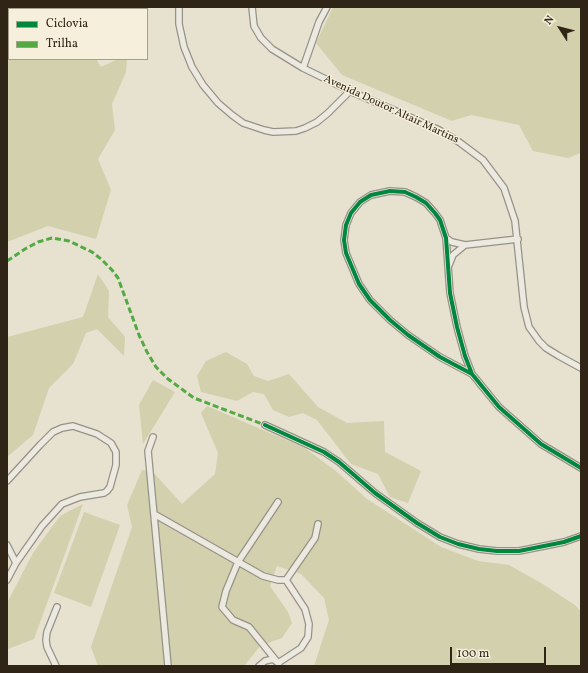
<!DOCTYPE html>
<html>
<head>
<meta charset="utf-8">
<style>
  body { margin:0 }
  #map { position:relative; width:588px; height:673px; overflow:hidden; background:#e7e1d0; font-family:Vollkorn,serif }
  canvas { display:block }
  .frame { position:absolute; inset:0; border:8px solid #302416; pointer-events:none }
  .legend { position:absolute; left:8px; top:8px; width:140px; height:52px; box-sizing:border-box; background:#f5efdb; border:1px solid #a69e8c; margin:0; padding:5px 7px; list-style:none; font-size:12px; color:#302416 }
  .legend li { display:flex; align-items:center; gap:8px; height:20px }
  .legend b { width:20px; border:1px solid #a69e8c }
  .north { position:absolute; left:540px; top:8px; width:40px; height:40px; -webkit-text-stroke:3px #f5efdb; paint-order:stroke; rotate:306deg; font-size:11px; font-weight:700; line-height:16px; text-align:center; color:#302416 }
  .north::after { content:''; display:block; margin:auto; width:14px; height:18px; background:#302416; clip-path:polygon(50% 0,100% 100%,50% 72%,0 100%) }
  .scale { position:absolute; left:450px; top:647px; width:96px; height:18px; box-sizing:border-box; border:2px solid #302416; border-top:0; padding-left:5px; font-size:12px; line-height:14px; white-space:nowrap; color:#302416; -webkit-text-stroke:3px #f5efdb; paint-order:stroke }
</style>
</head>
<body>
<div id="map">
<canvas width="588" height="673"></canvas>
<div class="frame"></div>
<ul class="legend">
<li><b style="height:5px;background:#00873e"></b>Ciclovia</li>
<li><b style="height:5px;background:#54aa42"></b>Trilha</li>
</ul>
<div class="north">N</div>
<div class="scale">100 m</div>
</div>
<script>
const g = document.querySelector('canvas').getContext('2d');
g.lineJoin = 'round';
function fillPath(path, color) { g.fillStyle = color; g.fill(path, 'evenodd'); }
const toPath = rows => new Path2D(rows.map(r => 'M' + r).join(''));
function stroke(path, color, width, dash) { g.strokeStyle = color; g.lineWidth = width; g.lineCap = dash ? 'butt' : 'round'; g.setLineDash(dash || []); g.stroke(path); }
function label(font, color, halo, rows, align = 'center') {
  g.font = font + ' Vollkorn,serif'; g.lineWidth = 3; g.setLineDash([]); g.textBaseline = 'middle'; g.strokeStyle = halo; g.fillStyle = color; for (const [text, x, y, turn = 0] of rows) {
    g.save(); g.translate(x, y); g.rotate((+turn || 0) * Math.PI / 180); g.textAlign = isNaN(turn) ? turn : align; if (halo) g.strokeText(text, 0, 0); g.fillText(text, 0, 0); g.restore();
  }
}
const green = toPath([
  [7,7,50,7,49,9,9,9,9,59,96,59,101,67,118,59,127,59,126,72,112,104,115,130,98,159,111,190,96,239,48,226,7,242],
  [333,7,581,7,580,153,568,158,533,151,519,125,471,115,452,121,342,75,316,43],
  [98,274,109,291,108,317,125,337,124,356,97,329,86,333,73,364,49,388,33,435,7,457,7,337,83,317],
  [226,352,247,364,254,376,268,381,289,374,318,407,347,423,384,421,385,452,421,471,408,503,390,497,378,474,351,464,317,420,303,413,289,417,273,410,264,394,253,392,237,401,201,392,197,376,206,361],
  [153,380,175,392,143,444,139,405],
  [207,406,305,448,337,472,367,499,441,547,478,561,509,565,541,583,575,605,581,612,581,666,314,666,329,620,324,598,301,574,277,566,270,586,288,612,292,623,282,638,260,646,244,666,98,666,91,647,132,527,127,505,142,470,152,471,182,504,215,474,218,453,201,413],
  [83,504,34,639,8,649,7,652,7,603,33,553,60,516],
  [84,512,120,525,91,607,54,593]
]);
const street = toPath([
  [179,7,179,24,184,47,192,67,203,85,218,103,232,115,243,123,264,130,273,132,296,131,305,128,317,122,328,113,350,91],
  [252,7,254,26,261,38,272,49,303,68,350,91,439,130,459,142,483,160,504,188,515,221,524,307,529,327,539,341,546,348,559,356,581,368],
  [303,68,319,22,327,7],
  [446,238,452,242,465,245],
  [449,265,453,255,465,245,518,239],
  [472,374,440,357,408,335,390,320,370,300,359,284,346,253,344,240,346,225,351,213,360,202,371,195,390,191,405,192,416,197,426,203,435,213,440,220,446,238,450,293,457,327,465,356,472,374,499,407,541,444,581,468],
  [265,425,324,452,339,462,375,493,417,523,440,537,458,544,479,549,497,551,519,551,564,542,581,536],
  [153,437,148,451,168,666],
  [7,481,40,445,53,432,62,428,73,426,97,434,111,443,116,452,116,465,110,487,107,491,104,493,80,497,62,504,42,526,16,563,7,580],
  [278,502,238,562,226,591,222,607,233,620,249,627,278,663,279,666],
  [154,514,263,576,278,580,286,580,315,538,318,524],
  [7,545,16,563],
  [278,663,301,648,308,637,309,624,305,609,286,580],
  [56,666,47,647,46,640,47,632,57,607],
  [259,666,265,661,273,659,277,662]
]);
const quiet = toPath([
  [7,261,25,249,38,242,52,238,69,241,92,252,101,259,112,270,118,278,139,335,147,352,156,367,168,379,194,398,265,425]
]);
const cycleway = toPath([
  [472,374,440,357,408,335,390,320,370,300,359,284,346,253,344,240,346,225,351,213,360,202,371,195,390,191,405,192,416,197,426,203,435,213,440,220,446,238,450,293,457,327,465,356,472,374,499,407,541,444,581,468],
  [265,425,324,452,339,462,375,493,417,523,440,537,458,544,479,549,497,551,519,551,564,542,581,536]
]);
const streetNames = [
  ["Avenida Doutor Altair Martins",391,110,25]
];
fillPath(green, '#d2d0ad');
stroke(street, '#979287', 8);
stroke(street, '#ece9e0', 5.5);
stroke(quiet, '#54aa42', 3, [6, 3]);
stroke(cycleway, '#00873e', 4);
label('11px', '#302416', '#f5efdb', streetNames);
</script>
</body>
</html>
